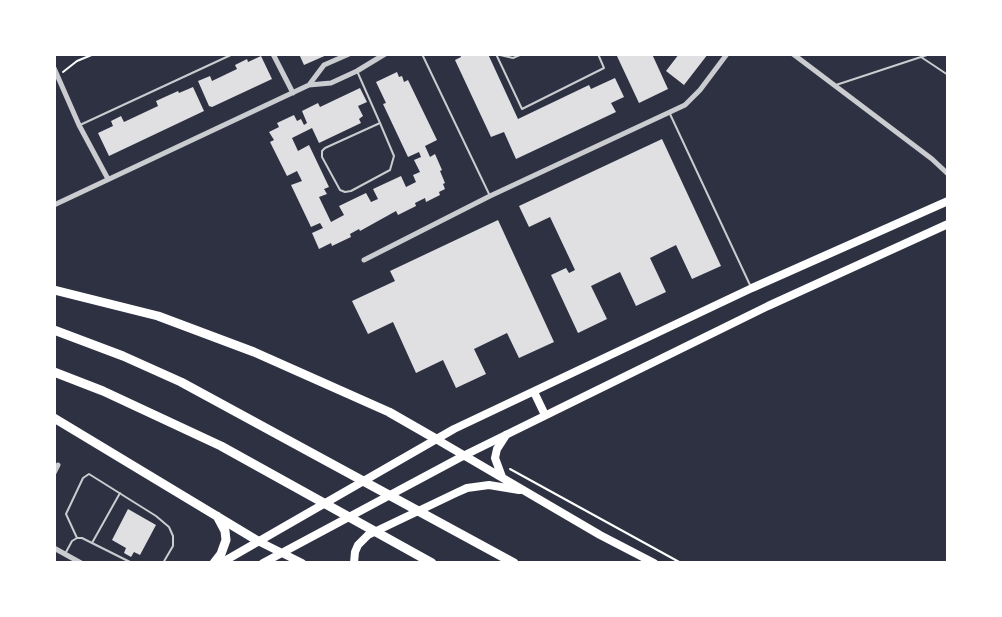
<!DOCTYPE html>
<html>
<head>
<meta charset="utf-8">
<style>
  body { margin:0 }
  #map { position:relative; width:1002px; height:617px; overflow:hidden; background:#2d3142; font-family:"PT Sans",sans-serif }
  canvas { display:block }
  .frame { position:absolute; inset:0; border:56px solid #fff; pointer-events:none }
</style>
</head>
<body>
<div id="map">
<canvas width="1002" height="617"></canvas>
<div class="frame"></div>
</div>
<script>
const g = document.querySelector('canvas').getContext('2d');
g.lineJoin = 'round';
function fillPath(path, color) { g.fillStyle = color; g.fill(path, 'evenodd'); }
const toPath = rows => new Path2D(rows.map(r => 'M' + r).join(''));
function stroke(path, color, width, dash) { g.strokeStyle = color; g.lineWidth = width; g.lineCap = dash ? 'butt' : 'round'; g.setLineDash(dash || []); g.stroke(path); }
const building = toPath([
  [299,54,329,54,304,65],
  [460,54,488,54,518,119,589,85,591,89,615,78,624,97,611,103,616,112,516,159,504,132,491,137,455,60,461,57],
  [616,54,652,54,668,89,639,103],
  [679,54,708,54,684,85,666,71],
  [261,56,272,79,212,107,209,106,198,81,210,76,212,81,237,69,235,65,247,59,248,62],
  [397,72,399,77,402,76,404,82,408,80,437,140,425,146,430,157,435,154,442,170,440,171,445,183,443,184,445,189,439,192,440,195,426,202,425,198,415,203,416,206,398,215,396,211,360,231,359,229,350,234,351,237,332,246,331,243,319,249,312,233,323,228,320,223,311,227,291,185,302,181,297,171,287,176,270,142,274,140,269,132,279,127,277,123,294,115,297,121,301,119,304,125,307,123,302,111,318,103,320,107,360,88,367,102,358,106,363,116,359,119,361,123,319,143,312,128,292,138,298,151,309,145,329,187,324,189,327,194,319,197,331,222,344,215,339,206,366,193,371,202,378,199,373,189,401,176,406,187,416,182,413,175,420,172,414,160,421,157,419,152,408,157,383,104,386,103,376,82],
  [193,87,204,111,109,156,98,133,113,126,111,121,121,116,124,122,158,106,156,101,178,91,179,93],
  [662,139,721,266,692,279,676,245,650,258,666,292,636,306,620,272,591,286,607,319,578,333,551,275,566,268,569,273,575,270,550,217,529,227,519,206],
  [498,220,554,342,519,358,507,333,474,349,486,374,456,388,443,360,416,373,393,322,368,334,352,301,395,281,390,271],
  [128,509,156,525,140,555,134,552,131,557,124,553,126,548,112,540]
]);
const path = toPath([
  [63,72,77,61,94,54],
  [510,469,681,563]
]);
const service = toPath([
  [422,54,490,196],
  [496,54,522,109,604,68,598,54],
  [496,54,513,58,522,54],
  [921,57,948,75],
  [357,71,380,123,394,156,390,170,351,191,345,192,340,190,322,157,322,151,325,148,380,123],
  [836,85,930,54],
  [670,114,750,285],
  [80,125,233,54],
  [77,538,66,514,83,478,89,474,156,516,169,527,173,536,173,546,163,563],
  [92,543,120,493],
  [65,554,72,541,77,538,82,538,132,563]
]);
const minor = toPath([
  [273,54,293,93],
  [793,54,932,159,948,174],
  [54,68,79,125,108,179],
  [309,85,324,65,349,54],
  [54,205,309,85,331,83,357,71,385,54],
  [364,260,490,196,685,105,700,90,727,54],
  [54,473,58,465],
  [54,548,81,563]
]);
const secondary = toPath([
  [436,439,600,535,654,563],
  [502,477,495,458,497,449,506,435],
  [258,541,302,563],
  [263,563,463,456],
  [354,563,355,552,358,545,368,535,456,493,467,488,489,485,519,490]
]);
const primary = toPath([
  [534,392,545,415],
  [463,456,768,306,948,224],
  [221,563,454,429,752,288,948,201]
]);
const motorway = toPath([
  [54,290,158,316,254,352,389,412,436,439],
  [54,330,123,356,181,382,514,563],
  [54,372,103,391,221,446,432,563],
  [54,418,258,541],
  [214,563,221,554,226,540,225,531,217,516]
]);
fillPath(building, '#e0e0e3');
stroke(path, '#fff', 2);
stroke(service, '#caccd0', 2);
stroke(minor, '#caccd0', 5);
stroke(secondary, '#fff', 8);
stroke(primary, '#fff', 8);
stroke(motorway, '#fff', 9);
</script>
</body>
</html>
